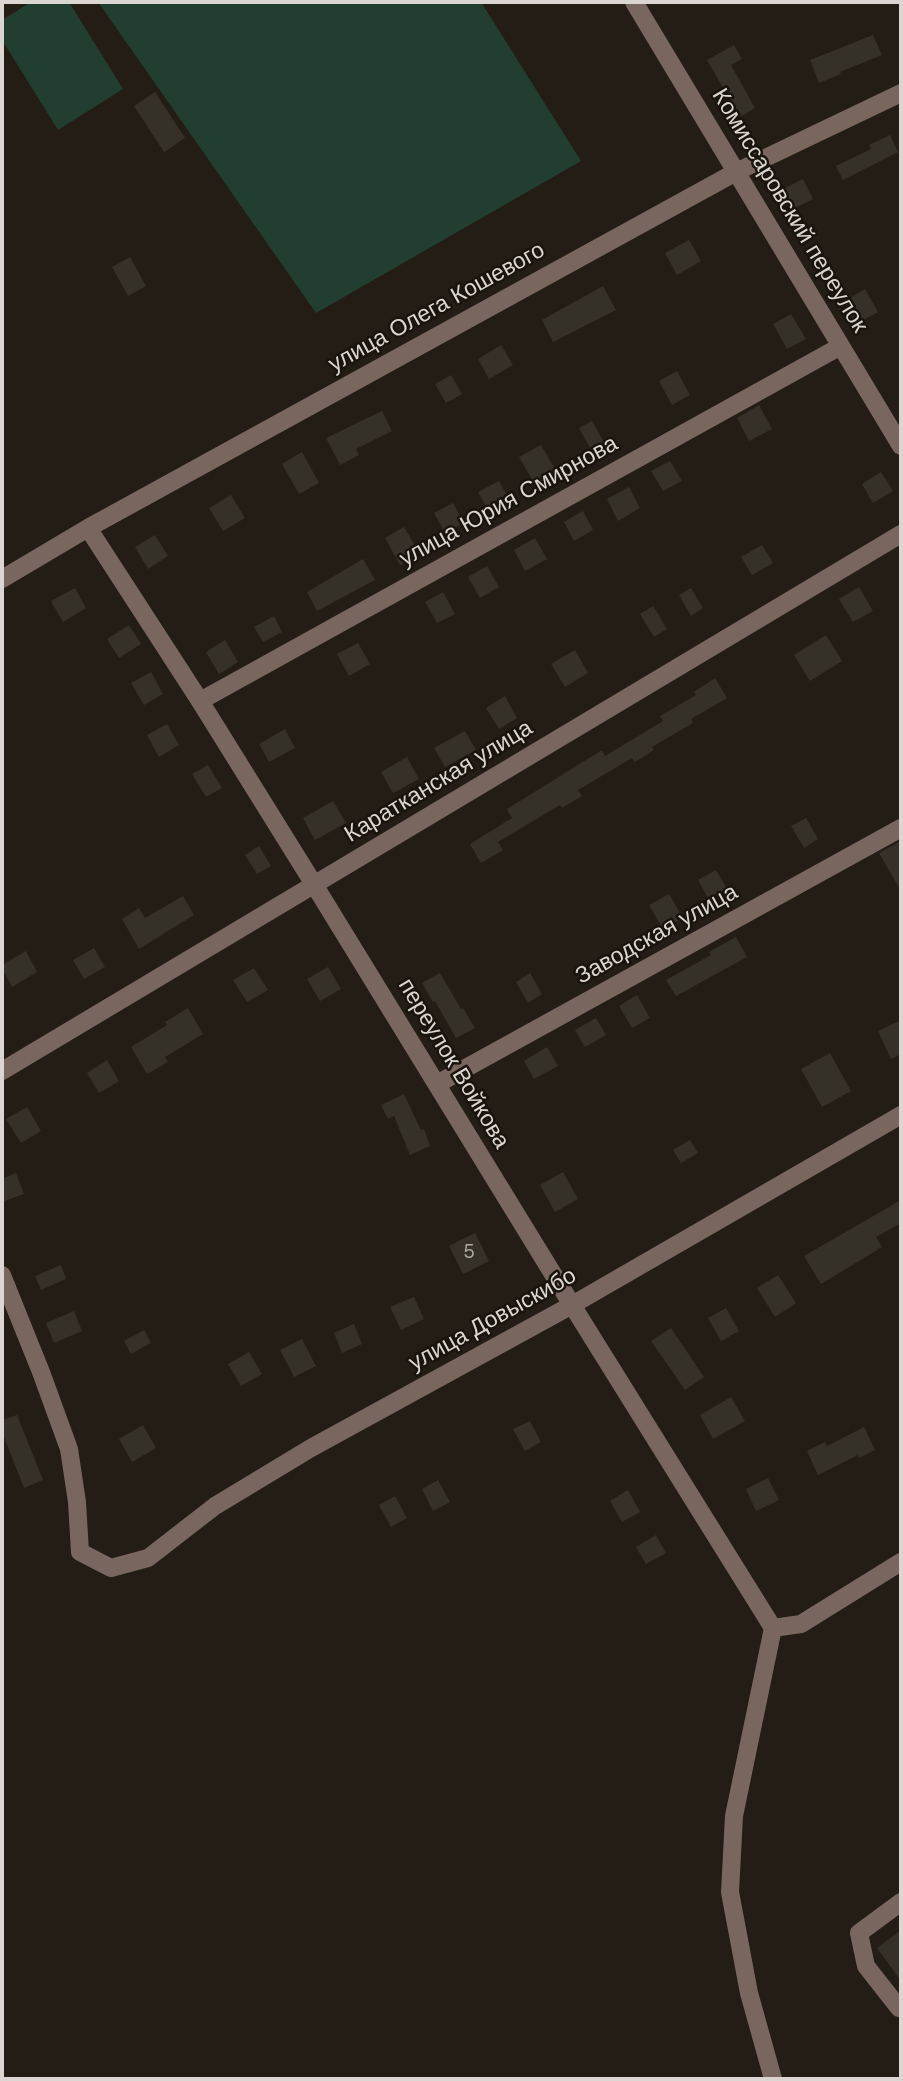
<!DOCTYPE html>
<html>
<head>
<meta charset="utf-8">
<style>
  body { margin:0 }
  #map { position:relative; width:903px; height:2081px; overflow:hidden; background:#231d15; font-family:"DM Sans",sans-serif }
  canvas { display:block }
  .frame { position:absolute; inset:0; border:4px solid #dbd6d1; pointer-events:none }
</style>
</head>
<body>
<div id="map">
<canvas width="903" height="2081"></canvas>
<div class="frame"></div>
</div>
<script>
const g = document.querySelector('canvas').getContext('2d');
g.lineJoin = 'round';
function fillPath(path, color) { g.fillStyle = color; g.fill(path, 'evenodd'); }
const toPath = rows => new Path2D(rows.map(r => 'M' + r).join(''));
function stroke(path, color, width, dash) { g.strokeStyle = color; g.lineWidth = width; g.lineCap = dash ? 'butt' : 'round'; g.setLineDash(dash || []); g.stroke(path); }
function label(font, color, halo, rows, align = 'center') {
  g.font = font + ' "DM Sans",sans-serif'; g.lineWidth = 5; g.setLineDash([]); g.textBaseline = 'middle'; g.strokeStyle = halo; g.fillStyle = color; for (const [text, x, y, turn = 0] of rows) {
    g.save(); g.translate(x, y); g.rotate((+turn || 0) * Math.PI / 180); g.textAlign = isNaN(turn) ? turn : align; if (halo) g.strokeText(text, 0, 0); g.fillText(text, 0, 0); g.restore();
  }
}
const green = toPath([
  [31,2,69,2,123,89,58,130,2,40,2,20],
  [98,2,481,2,581,161,316,313]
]);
const building = toPath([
  [873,35,882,55,840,72,841,74,819,83,810,60],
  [734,45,742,59,731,65,755,108,740,117,707,60],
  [155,92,185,138,164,152,134,106],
  [890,135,898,152,843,180,836,166,871,149,869,145],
  [803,179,813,199,791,210,781,190],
  [689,240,701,261,677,275,665,253],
  [130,257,146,286,128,296,112,267],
  [603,286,616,310,553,342,542,320],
  [865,289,878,312,856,324,843,302],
  [791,314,806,339,787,349,773,324],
  [501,345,513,365,489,379,478,359],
  [677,371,690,395,672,405,659,381],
  [451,375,462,394,446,403,435,384],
  [759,405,772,429,749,441,737,418],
  [382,411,392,431,356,449,359,455,340,465,326,438],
  [592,421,605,444,592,451,579,428],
  [541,445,556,471,534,483,519,457],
  [302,452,319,483,299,494,282,464],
  [670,461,682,481,663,491,651,471],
  [881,472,893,491,873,503,862,484],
  [499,481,508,497,487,508,478,492],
  [629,487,640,508,618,521,607,499],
  [231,495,245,518,223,531,209,508],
  [453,503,464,523,445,533,434,513],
  [583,511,593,530,574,541,564,522],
  [404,527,420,554,400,565,385,538],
  [155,535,168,556,148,569,135,547],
  [535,538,547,559,525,571,514,550],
  [762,545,773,563,752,575,741,557],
  [363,559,375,580,317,611,307,592],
  [487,566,499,587,480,598,468,577],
  [859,587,873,611,853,622,839,599],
  [75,588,86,608,63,622,51,601],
  [691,588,703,608,691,616,679,595],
  [443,592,455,614,437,623,425,602],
  [653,606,667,629,654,637,640,614],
  [274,616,282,632,263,642,254,627],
  [129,625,141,644,119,658,107,639],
  [826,635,842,661,810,681,794,655],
  [225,640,238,662,219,674,206,652],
  [358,643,370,664,349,676,337,654],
  [575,650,588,673,565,687,551,664],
  [151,672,163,694,144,705,131,683],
  [715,678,727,698,691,719,693,723,652,747,654,750,635,762,632,758,578,790,582,796,562,808,560,805,498,842,503,850,481,863,470,844,512,818,507,809,602,750,605,756,663,721,660,716,696,695,694,692],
  [505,696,517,718,499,729,486,708],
  [167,724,179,745,159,757,147,735],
  [285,729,295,748,269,762,259,744],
  [465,731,476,750,445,767,434,748],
  [407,757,419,779,393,793,381,772],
  [208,765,222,788,206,797,192,774],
  [333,801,346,823,315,840,303,818],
  [806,818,818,839,804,848,791,826],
  [901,841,901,891,879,853],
  [259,846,271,866,257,874,245,855],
  [716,870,727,889,709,900,698,880],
  [669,894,683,918,663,929,649,905],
  [183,896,194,915,139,949,122,919,139,908,145,918],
  [736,937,747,957,676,996,666,980,711,955,709,952],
  [94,948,105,967,84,979,73,960],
  [26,951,37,972,12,987,2,968,2,965],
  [328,967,341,989,320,1001,307,979],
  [254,968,268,990,247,1002,233,980],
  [440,973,461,1009,463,1008,475,1028,456,1038,435,1001,433,1002,422,983],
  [530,973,542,994,528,1003,516,982],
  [637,995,650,1018,632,1028,619,1006],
  [188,1008,203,1034,165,1057,168,1062,147,1074,131,1047,167,1025,165,1022],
  [596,1018,606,1035,585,1047,575,1030],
  [901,1020,901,1054,891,1059,878,1031],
  [547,1047,558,1066,534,1079,524,1061],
  [830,1053,851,1091,822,1107,801,1069],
  [107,1060,119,1081,99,1093,87,1073],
  [404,1094,421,1130,424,1129,430,1146,410,1155,394,1116,388,1119,381,1105],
  [27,1107,41,1131,21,1143,6,1119],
  [690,1140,698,1153,681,1163,673,1150],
  [563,1172,578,1199,555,1212,540,1185],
  [16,1173,24,1194,2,1202,2,1179],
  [901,1200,901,1223,876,1237,882,1247,821,1284,804,1256],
  [475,1233,489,1261,463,1274,449,1246],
  [61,1265,66,1279,41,1290,35,1276],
  [778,1275,796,1303,775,1317,757,1288],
  [414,1297,424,1319,401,1330,390,1307],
  [726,1308,739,1331,721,1341,708,1318],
  [74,1311,82,1331,54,1343,46,1323],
  [354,1324,362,1344,342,1353,334,1333],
  [671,1328,704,1377,685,1390,651,1341],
  [144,1330,151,1343,131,1354,124,1341],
  [302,1339,316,1366,294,1377,280,1350],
  [249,1352,262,1374,241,1386,228,1364],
  [731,1397,745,1421,713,1439,700,1415],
  [17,1415,43,1480,24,1488,2,1432,2,1420],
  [530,1421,541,1442,525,1451,513,1429],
  [143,1425,156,1448,132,1462,119,1439],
  [864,1427,875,1450,859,1458,858,1455,818,1475,807,1451,825,1442,827,1446],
  [768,1478,779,1500,756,1511,746,1489],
  [438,1480,450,1502,433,1511,422,1489],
  [628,1490,640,1512,622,1522,610,1501],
  [395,1496,407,1518,391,1527,379,1505],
  [656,1535,666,1553,646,1564,636,1547],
  [901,1930,901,1981,877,1948]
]);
const minor = toPath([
  [634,2,901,446],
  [88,528,200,701,315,886,572,1305,773,1628],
  [2,579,88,528,736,172,901,93],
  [200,701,841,346],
  [2,1071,901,534],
  [437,1084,901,828],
  [2,1275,41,1372,69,1449,77,1502,80,1552,111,1568,148,1558,215,1506,311,1448,572,1305,901,1115],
  [773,1628,801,1624,901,1562],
  [901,1902,859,1933,866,1966,899,2008,901,2007],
  [773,2079,749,1993,730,1892,734,1816,773,1628]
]);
const numberNames = [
  ["5",469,1253]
];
const streetNames = [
  ["Комиссаровский переулок",789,211,59],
  ["улица Олега Кошевого",437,308,-29],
  ["улица Юрия Смирнова",509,502,-29],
  ["Каратканская улица",439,782,-31],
  ["Заводская улица",657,935,-29],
  ["переулок Войкова",453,1064,59],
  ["улица Довыскибо",493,1320,-29]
];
fillPath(green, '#223e30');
fillPath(building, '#363128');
stroke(minor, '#79665f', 18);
label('19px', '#b2ada7', null, numberNames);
label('23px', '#dbd6d1', '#19140c', streetNames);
</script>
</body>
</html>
